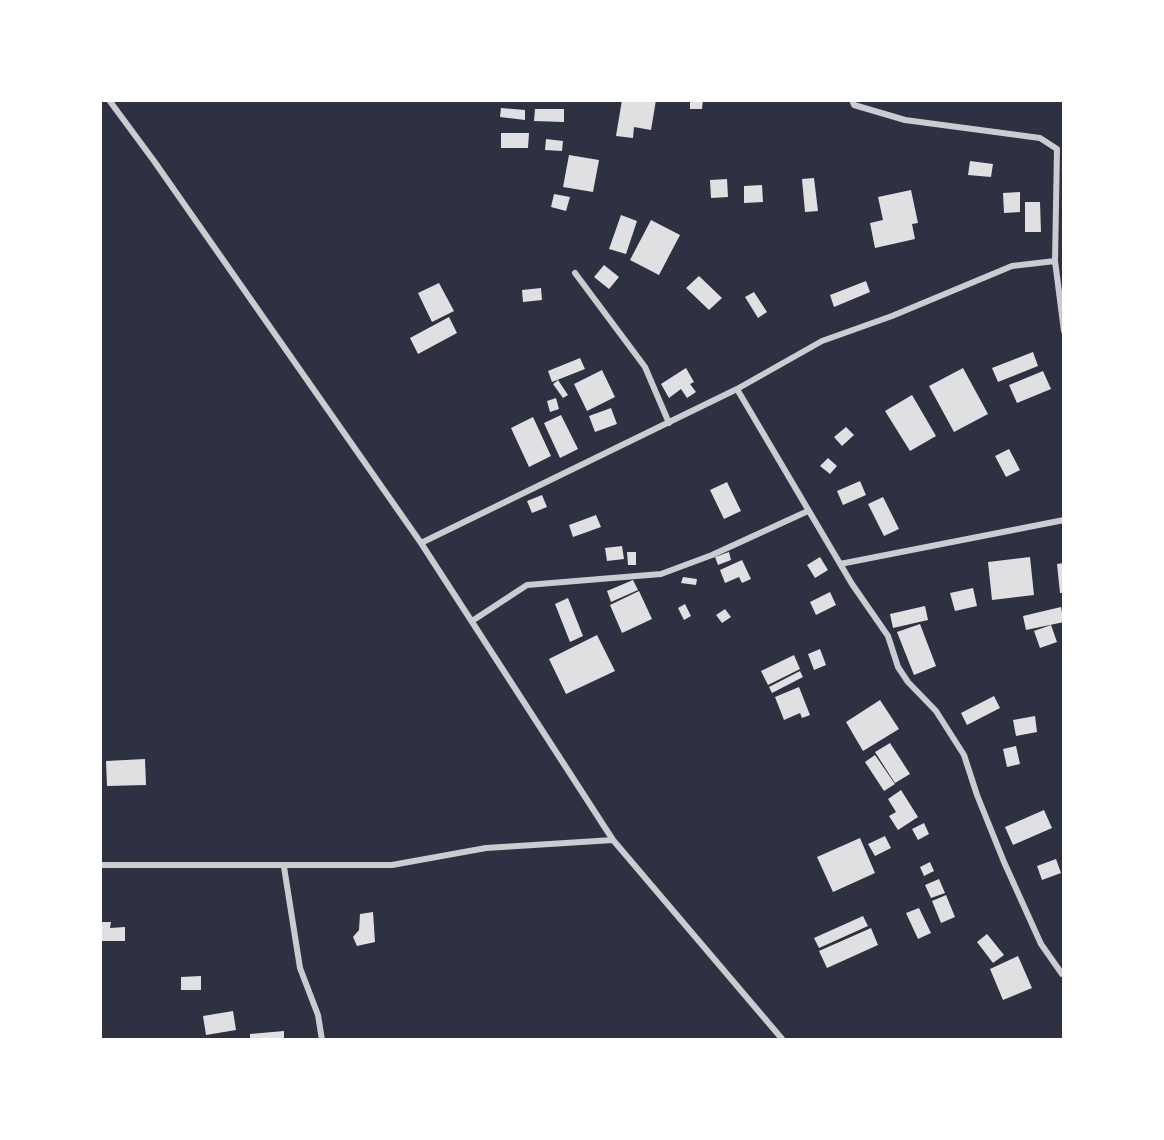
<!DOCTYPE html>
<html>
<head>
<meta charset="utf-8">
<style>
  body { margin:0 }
  #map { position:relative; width:1164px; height:1140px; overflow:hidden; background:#2d3142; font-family:"PT Sans",sans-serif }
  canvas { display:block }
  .frame { position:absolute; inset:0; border:102px solid #fff; pointer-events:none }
</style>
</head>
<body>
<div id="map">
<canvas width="1164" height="1140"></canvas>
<div class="frame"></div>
</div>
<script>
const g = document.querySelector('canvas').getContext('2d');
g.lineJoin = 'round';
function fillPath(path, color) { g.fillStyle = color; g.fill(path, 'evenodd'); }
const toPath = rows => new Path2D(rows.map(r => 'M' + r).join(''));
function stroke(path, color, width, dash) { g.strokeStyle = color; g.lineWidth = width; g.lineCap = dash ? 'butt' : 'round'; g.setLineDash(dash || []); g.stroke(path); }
const building = toPath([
  [622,100,656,100,651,130,634,127,633,138,616,136],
  [690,100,703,100,702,109,690,109],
  [501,108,525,110,525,120,500,117],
  [535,109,564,109,564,122,534,121],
  [501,133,529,133,528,148,501,148],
  [546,139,563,141,562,151,545,150],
  [569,155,599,160,593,192,563,187],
  [970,161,993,164,991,177,968,175],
  [814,178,818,211,805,212,802,179],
  [727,179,728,197,711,198,710,180],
  [762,185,763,202,744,203,744,186],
  [911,190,918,223,912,224,915,239,875,248,870,223,883,220,878,197],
  [1020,192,1020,212,1004,213,1003,193],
  [554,194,570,197,566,211,551,207],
  [1025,202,1040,202,1041,232,1025,232],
  [621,215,637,221,626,254,609,249],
  [651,220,680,235,659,275,630,260],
  [604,265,619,277,609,289,594,277],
  [699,276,722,298,709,310,686,288],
  [866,281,870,292,834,307,830,295],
  [439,283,454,311,432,322,418,293],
  [541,288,542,300,523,302,522,290],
  [754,292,767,312,758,318,745,297],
  [449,317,457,333,418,354,410,338],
  [1033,352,1038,366,998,382,992,368],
  [580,358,585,369,552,382,548,371],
  [686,368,694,382,690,384,696,392,687,398,681,389,669,398,661,384],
  [963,368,988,414,954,432,929,386],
  [602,370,615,397,587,411,574,384],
  [1043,371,1051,389,1017,403,1009,385],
  [558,380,568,395,563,398,553,384],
  [912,395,936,436,910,451,885,411],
  [556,398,559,409,550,412,547,401],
  [611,408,617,424,595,432,589,416],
  [561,415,578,449,560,458,544,423],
  [533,417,551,456,529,467,511,428],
  [846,427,854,435,842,446,834,437],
  [1009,449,1020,470,1006,477,995,456],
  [828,458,837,466,830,474,820,466],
  [860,481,866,495,843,505,837,491],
  [727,482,741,511,724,519,710,490],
  [542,495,547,507,532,513,527,501],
  [883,497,899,529,884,536,868,504],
  [596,515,601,527,573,537,569,525],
  [622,546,624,559,607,561,605,548],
  [627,552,636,552,636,565,628,565],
  [729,552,731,560,718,565,715,557],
  [820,557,828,570,815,578,807,565],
  [1030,557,1034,595,992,600,988,562],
  [742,560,751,579,742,583,739,577,725,583,720,570],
  [1064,563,1064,593,1060,593,1057,564],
  [683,577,697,579,696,585,681,583],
  [633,580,638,590,611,602,607,591],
  [973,588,977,606,955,611,950,593],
  [639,591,652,619,622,633,610,605],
  [830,592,836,605,816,615,810,602],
  [568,598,583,636,570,642,555,604],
  [685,604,691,616,684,620,678,608],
  [925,606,928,620,893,628,890,614],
  [1061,607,1064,622,1026,630,1023,616],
  [725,609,731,617,722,623,716,615],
  [920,624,936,666,914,675,897,632],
  [1051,625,1057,642,1040,648,1034,631],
  [597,635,615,671,566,694,549,659],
  [820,649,826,665,814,670,808,654],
  [794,655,800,669,768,685,761,671],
  [800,671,803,677,772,693,769,687],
  [799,687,810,715,802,718,800,713,784,720,775,697],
  [994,696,1000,708,967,725,961,713],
  [880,700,899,729,863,751,846,722],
  [1035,716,1037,732,1016,736,1013,720],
  [890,743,910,774,895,783,875,752],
  [1016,746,1020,764,1007,767,1003,749],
  [875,755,895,784,884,791,865,762],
  [145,759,146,785,107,786,106,761],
  [901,790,918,817,898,830,889,816,896,812,888,799],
  [1044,810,1052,828,1013,845,1005,827],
  [924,823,929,834,918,840,912,829],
  [885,836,891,848,875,856,868,844],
  [860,838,875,873,833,892,817,857],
  [1056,859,1061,873,1042,880,1037,866],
  [930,862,934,871,924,876,920,867],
  [939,879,945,893,931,898,925,885],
  [946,895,955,917,941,923,932,901],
  [919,908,931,933,918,939,906,913],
  [373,912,375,942,357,946,353,937,359,930,360,914],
  [863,916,868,926,819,948,814,938],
  [100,922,111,922,110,928,125,927,125,941,100,941],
  [871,928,878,945,827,968,819,951],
  [987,934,1004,955,993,963,977,942],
  [1018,956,1032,988,1003,1000,990,969],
  [201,976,201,990,181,990,181,977],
  [233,1011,236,1030,206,1035,203,1016],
  [284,1031,284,1040,250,1040,250,1034]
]);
const minor = toPath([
  [109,100,154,161,421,543,613,840,783,1040],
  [852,100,854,105,905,120,1040,138,1057,149,1055,261,1064,331],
  [575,273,645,367,669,423],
  [737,389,852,584,888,636,898,667,908,682,936,711,964,755,977,795,1004,862,1041,944,1062,974],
  [421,543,737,389,822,341,892,316,1012,266,1055,261],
  [840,564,1064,520],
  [472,621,527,585,661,574,712,555,808,511],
  [100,865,392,865,486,848,613,840],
  [284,867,300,968,318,1015,322,1040]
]);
fillPath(building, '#e0e0e3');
stroke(minor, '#caccd0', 6);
</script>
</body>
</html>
